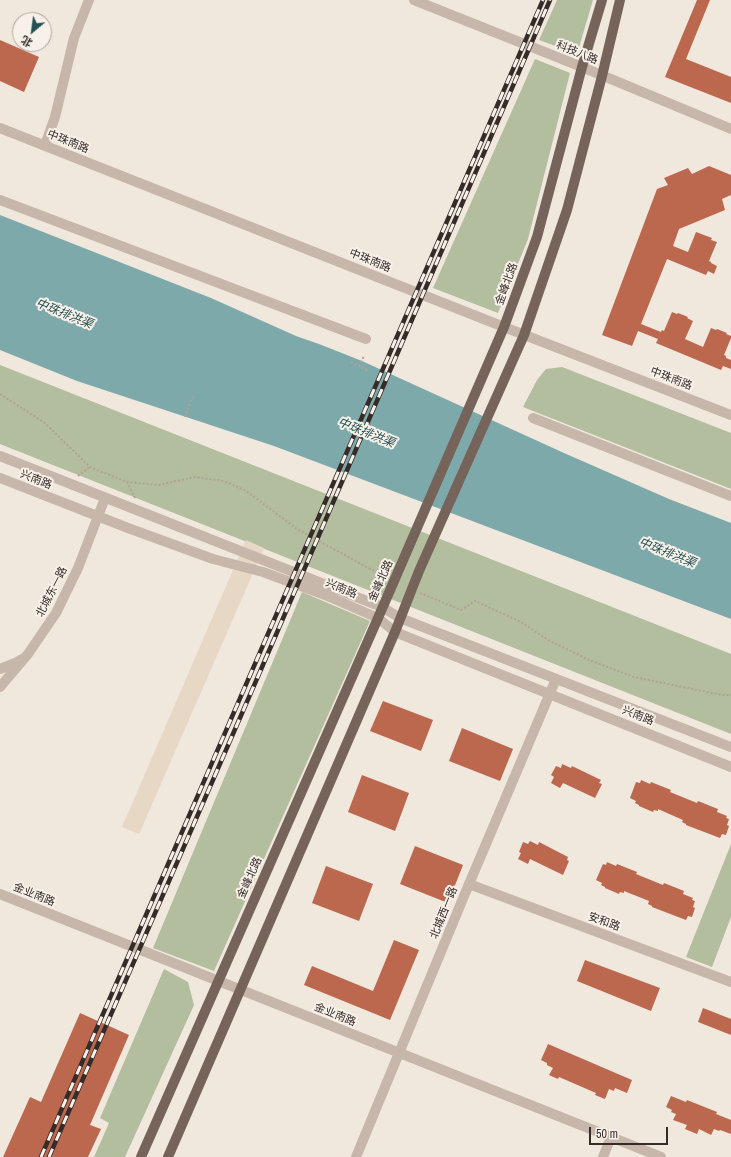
<!DOCTYPE html>
<html>
<head>
<meta charset="utf-8">
<style>
  body { margin:0 }
  #map { position:relative; width:731px; height:1157px; overflow:hidden; background:#f0e7dd; font-family:"Archivo Narrow","Noto Sans SC",sans-serif }
  canvas { display:block }
  .north { position:absolute; left:12px; top:12px; width:40px; height:40px; box-sizing:border-box; background:#f8f1e9; border:1px solid #aaa29c; border-radius:50%; rotate:209deg; font-size:11px; font-weight:700; line-height:16px; text-align:center; color:#352c29 }
  .north::after { content:''; display:block; margin:auto; width:14px; height:18px; background:#225053; clip-path:polygon(50% 0,100% 100%,50% 72%,0 100%) }
  .scale { position:absolute; left:589px; top:1127px; width:79px; height:18px; box-sizing:border-box; border:2px solid #352c29; border-top:0; padding-left:5px; font-size:12px; line-height:14px; white-space:nowrap; color:#352c29; -webkit-text-stroke:3px #f8f1e9; paint-order:stroke }
</style>
</head>
<body>
<div id="map">
<canvas width="731" height="1157"></canvas>
<div class="north">北</div>
<div class="scale">50 m</div>
</div>
<script>
const g = document.querySelector('canvas').getContext('2d');
g.lineJoin = 'round';
function fillPath(path, color) { g.fillStyle = color; g.fill(path, 'evenodd'); }
const toPath = rows => new Path2D(rows.map(r => 'M' + r).join(''));
function stroke(path, color, width, dash) { g.strokeStyle = color; g.lineWidth = width; g.lineCap = dash ? 'butt' : 'round'; g.setLineDash(dash || []); g.stroke(path); }
function label(font, color, halo, rows, align = 'center') {
  g.font = font + ' "Archivo Narrow","Noto Sans SC",sans-serif'; g.lineWidth = 4; g.setLineDash([]); g.textBaseline = 'middle'; g.strokeStyle = halo; g.fillStyle = color; for (const [text, x, y, turn = 0] of rows) {
    g.save(); g.translate(x, y); g.rotate((+turn || 0) * Math.PI / 180); g.textAlign = isNaN(turn) ? turn : align; if (halo) g.strokeText(text, 0, 0); g.fillText(text, 0, 0); g.restore();
  }
}
const green = toPath([
  [557,0,593,0,577,54,539,40],
  [535,59,570,73,528,239,498,313,433,288],
  [0,365,731,654,731,734,0,444],
  [562,367,731,433,731,489,523,407,537,380,546,369],
  [302,592,370,621,214,971,153,948],
  [731,844,731,917,712,967,686,957],
  [164,969,188,982,194,1005,125,1157,94,1157,109,1123,100,1118]
]);
const plaza = toPath([
  [246,540,264,548,139,834,122,827]
]);
const water = toPath([
  [0,215,211,298,296,336,319,344,362,361,564,453,669,499,731,523,731,619,274,446,77,381,0,350]
]);
const building = toPath([
  [697,0,710,0,686,59,731,77,731,103,665,77],
  [0,40,39,57,24,92,0,81],
  [709,166,731,175,731,195,722,199,725,210,679,229,673,246,688,252,696,232,712,238,711,240,717,242,709,261,711,262,711,263,717,266,714,274,708,271,706,275,667,259,641,324,661,332,662,330,664,331,672,312,677,314,678,313,688,317,687,318,693,321,685,339,703,347,711,328,716,330,717,329,727,333,726,334,731,336,731,338,724,355,726,356,726,358,731,360,731,369,723,366,721,370,656,343,658,339,638,331,632,346,602,335,657,189,668,185,664,178,688,168,692,174],
  [383,701,433,720,421,751,370,731],
  [462,728,513,749,500,781,449,761],
  [562,764,571,768,572,766,601,780,599,783,602,784,595,798,563,783,560,788,551,783,554,777,551,775,556,766,561,768],
  [362,775,409,793,395,831,348,812],
  [641,780,650,784,651,782,671,790,670,792,697,803,698,801,718,809,717,812,727,816,726,818,729,819,727,825,729,826,726,835,722,834,720,838,686,825,686,824,682,822,683,820,658,809,658,811,654,810,653,812,639,806,639,805,635,803,636,801,630,798,636,782,640,783],
  [530,841,538,845,539,842,568,857,567,860,569,861,563,875,530,859,528,864,518,859,521,853,519,852,523,842,528,844],
  [415,846,463,865,448,903,400,884],
  [607,862,616,866,617,864,637,872,636,874,663,885,664,883,684,891,683,894,693,898,692,900,695,901,693,907,695,908,692,917,688,916,686,920,652,907,652,906,648,904,649,901,624,891,624,893,620,892,619,894,605,888,605,887,601,885,602,883,596,880,603,864,606,865],
  [326,866,373,884,359,921,312,903],
  [394,940,419,950,390,1020,304,985,312,966,373,991],
  [585,960,660,988,651,1011,577,981],
  [703,1008,731,1019,731,1035,698,1022],
  [80,1013,129,1035,90,1125,101,1129,88,1157,3,1157,30,1097,41,1102],
  [548,1044,632,1080,627,1093,615,1088,614,1091,609,1089,605,1099,595,1095,596,1093,559,1077,558,1079,549,1075,553,1068,547,1065,547,1063,541,1060],
  [671,1096,686,1102,687,1100,717,1112,716,1114,731,1120,731,1134,720,1130,719,1131,714,1129,711,1135,699,1129,697,1134,685,1129,687,1125,673,1120,676,1114,671,1112,672,1110,666,1107]
]);
const path = toPath([
  [351,362,367,370],
  [359,366,364,356],
  [0,394,45,423,90,467,127,482,158,485,195,477,224,481,246,491,297,529,385,577],
  [185,417,193,395],
  [78,476,90,467],
  [127,482,135,498],
  [420,593,461,610,475,601,521,622,548,640,589,660,634,677,722,695,731,695]
]);
const minor = toPath([
  [414,0,582,67,731,129],
  [0,128,504,327,731,415],
  [45,145,55,117,74,38,89,0],
  [0,200,366,339],
  [533,418,731,496],
  [0,456,382,607,400,618,731,747],
  [0,478,128,528,213,559,263,572,325,595,378,618,395,632,731,767],
  [0,669,15,663,22,659],
  [0,687,28,654,56,613,78,568,105,498],
  [469,884,731,982],
  [0,894,661,1157],
  [356,1157,469,884,556,679],
  [603,1157,611,1137]
]);
const major = toPath([
  [141,1157,378,618,504,327,537,237,582,67,602,0],
  [168,1157,395,632,419,571,524,335,567,210,602,76,620,0]
]);
const rail = toPath([
  [41,1157,543,0],
  [49,1157,256,681,550,0]
]);
const streetNames = [
  ["科技八路",577,53,22],
  ["中珠南路",68,142,22],
  ["中珠南路",370,261,22],
  ["金峰北路",507,284,-70],
  ["中珠南路",671,379,21],
  ["兴南路",36,480,22],
  ["金峰北路",381,581,-66],
  ["兴南路",341,589,23],
  ["北城东一路",52,592,-63],
  ["兴南路",638,716,22],
  ["金峰北路",250,878,-66],
  ["金业南路",34,895,22],
  ["北城西一路",444,913,-68],
  ["安和路",604,922,20],
  ["金业南路",335,1015,22]
];
const waterNames = [
  ["中珠排洪渠",64,314,22],
  ["中珠排洪渠",366,433,22],
  ["中珠排洪渠",667,553,22]
];
fillPath(green, '#b3be9e');
fillPath(plaza, '#e7d7c5');
fillPath(water, '#7ea9ab');
fillPath(building, '#bc684f');
stroke(path, '#b3a194', 2, [2, 2]);
stroke(minor, '#c7b7aa', 10);
stroke(major, '#76645b', 10);
stroke(rail, '#352c29', 4.5);
stroke(rail, '#f8f1e9', 3, [9]);
label('11px', '#352c29', '#f8f1e9', streetNames);
label('italic 12px', '#225053', '#f8f1e9', waterNames);
</script>
</body>
</html>
